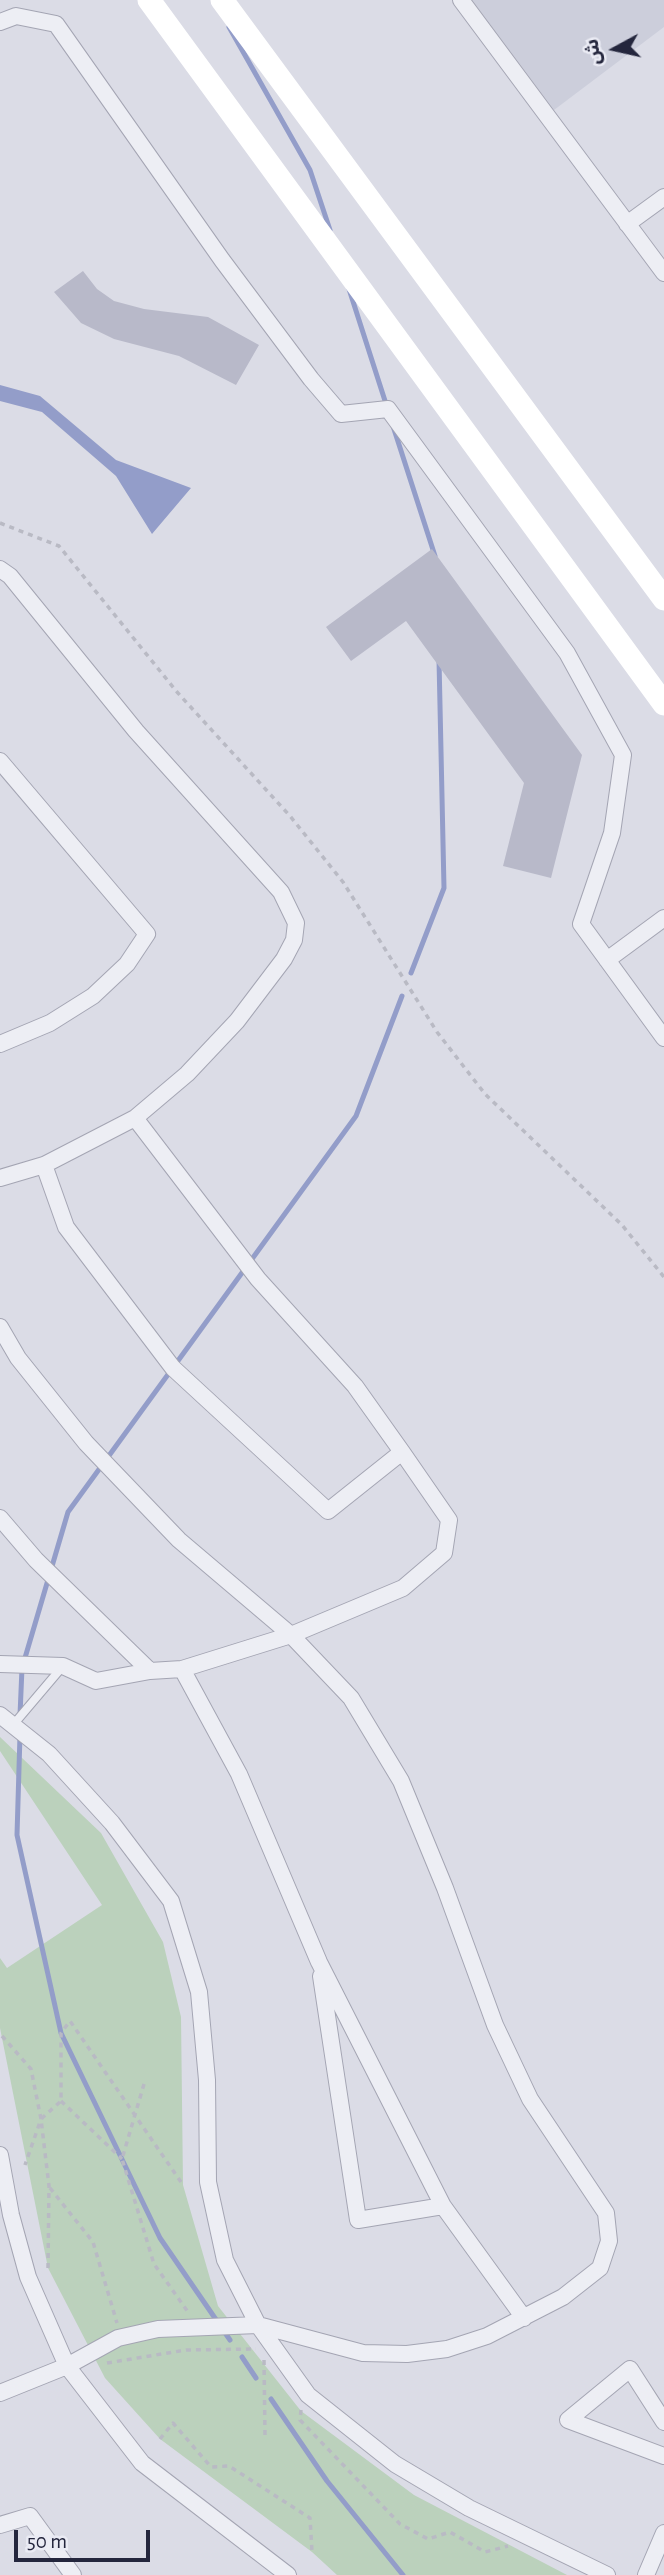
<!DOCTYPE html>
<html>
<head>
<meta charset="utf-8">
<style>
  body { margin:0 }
  #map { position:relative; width:664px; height:2575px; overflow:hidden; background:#dbdce6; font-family:"Alegreya Sans","Noto Sans Arabic",sans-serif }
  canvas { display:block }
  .north { position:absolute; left:580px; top:14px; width:70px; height:70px; -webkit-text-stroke:5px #eaebf4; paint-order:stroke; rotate:262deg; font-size:19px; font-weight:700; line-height:28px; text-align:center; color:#24263d }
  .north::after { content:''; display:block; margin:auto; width:24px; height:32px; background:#24263d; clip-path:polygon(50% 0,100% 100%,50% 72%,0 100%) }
  .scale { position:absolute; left:14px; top:2530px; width:136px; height:32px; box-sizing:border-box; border:4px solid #24263d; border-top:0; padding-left:9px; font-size:21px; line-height:24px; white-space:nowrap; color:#24263d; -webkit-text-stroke:5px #eaebf4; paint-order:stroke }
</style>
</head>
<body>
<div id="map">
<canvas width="664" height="2575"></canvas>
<div class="north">ش</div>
<div class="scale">50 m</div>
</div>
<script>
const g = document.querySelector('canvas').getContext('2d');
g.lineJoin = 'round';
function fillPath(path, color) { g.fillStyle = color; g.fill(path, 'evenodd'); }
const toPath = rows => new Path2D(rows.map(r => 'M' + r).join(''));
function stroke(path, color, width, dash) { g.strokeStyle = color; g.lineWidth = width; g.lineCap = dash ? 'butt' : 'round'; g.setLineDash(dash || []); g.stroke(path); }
const built = toPath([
  [472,0,664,0,664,27,554,110]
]);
const green = toPath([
  [0,1737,101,1833,163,1942,181,2017,183,2185,218,2306,301,2411,414,2495,567,2575,337,2575,312,2552,160,2439,105,2378,48,2268,0,2028,0,1958,7,1968,102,1905,0,1751]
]);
const water = toPath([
  [0,385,40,396,116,460,191,488,152,534,116,476,42,412,0,401]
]);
const stream = toPath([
  [229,27,310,170,330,230],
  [349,289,387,407],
  [393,426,435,556],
  [411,973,444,888,439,660],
  [20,1715,22,1668,68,1512,356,1116,402,996],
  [20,1735,17,1835,61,2033,160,2238,230,2340],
  [242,2357,256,2378],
  [271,2399,327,2481,403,2575]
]);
const building = toPath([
  [83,271,97,289,114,301,144,309,208,317,259,345,236,385,179,356,114,339,81,323,54,292],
  [432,549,582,755,551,878,503,866,524,783,406,621,351,661,326,627]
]);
const path = toPath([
  [0,523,59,546,177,692,290,816,343,882,437,1032,485,1094,622,1225,664,1277],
  [2,2036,31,2069,41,2119,25,2165],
  [144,2084,122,2159,154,2264,188,2312],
  [61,2101,122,2159],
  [50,2188,93,2242,117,2323],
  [48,2268,49,2186,41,2119,61,2101,61,2033,70,2021,183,2185],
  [264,2360,265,2436],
  [107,2363,186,2350,256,2349],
  [301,2410,300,2420,400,2524,428,2539,450,2532,485,2552,508,2546],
  [160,2439,173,2423,211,2467,229,2466,310,2518,312,2552]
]);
const service = toPath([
  [13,1725,63,1666]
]);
const minor = toPath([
  [461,0,664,273],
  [0,22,16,16,56,24,222,260,311,379,341,414,388,409,567,653,623,755,612,833,581,924,664,1038],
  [627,224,664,197],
  [0,569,10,576,136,731,281,892,296,923,294,940,284,959,237,1021,187,1074,135,1118,44,1165,0,1178],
  [0,761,147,934,127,964,93,996,50,1023,0,1044],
  [607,960,664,918],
  [44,1165,66,1227,173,1368,328,1511,402,1452],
  [0,1327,18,1358,86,1443,179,1540,291,1635,351,1698,401,1781,445,1888,495,2025,530,2099,606,2213,609,2241,600,2268,563,2297,487,2336,447,2349,407,2354,363,2353,258,2325,158,2329,118,2338,67,2366,0,2393],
  [0,1518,36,1560,150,1671],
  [0,1664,63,1666,96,1681,150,1671,182,1669,291,1635,403,1588,444,1553,449,1520,402,1452,355,1386,258,1279,135,1118],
  [182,1669,239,1774,319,1962,443,2206,524,2318],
  [0,1715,49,1754,112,1823,171,1901,199,1992,207,2080,208,2182,225,2260,258,2325,308,2395,395,2464,469,2508,607,2575],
  [321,1976,358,2220,443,2206],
  [0,2155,11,2215,28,2277,67,2366,142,2463,288,2575],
  [664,2422,630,2369,568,2420,664,2456],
  [0,2525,30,2516,73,2575],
  [646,2575,664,2533]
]);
const secondary = toPath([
  [149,0,664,704],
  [222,0,664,599]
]);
fillPath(built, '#cccedb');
fillPath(green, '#bbd1bc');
fillPath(water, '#939dc9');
stroke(stream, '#939dc9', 5);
fillPath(building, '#b8b9c9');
stroke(service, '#a4a5b3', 10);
stroke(minor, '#a4a5b3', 18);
stroke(path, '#b9bac4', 3.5, [5, 5]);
stroke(service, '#edeef4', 8);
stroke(minor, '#edeef4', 16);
stroke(secondary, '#fff', 23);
</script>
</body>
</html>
